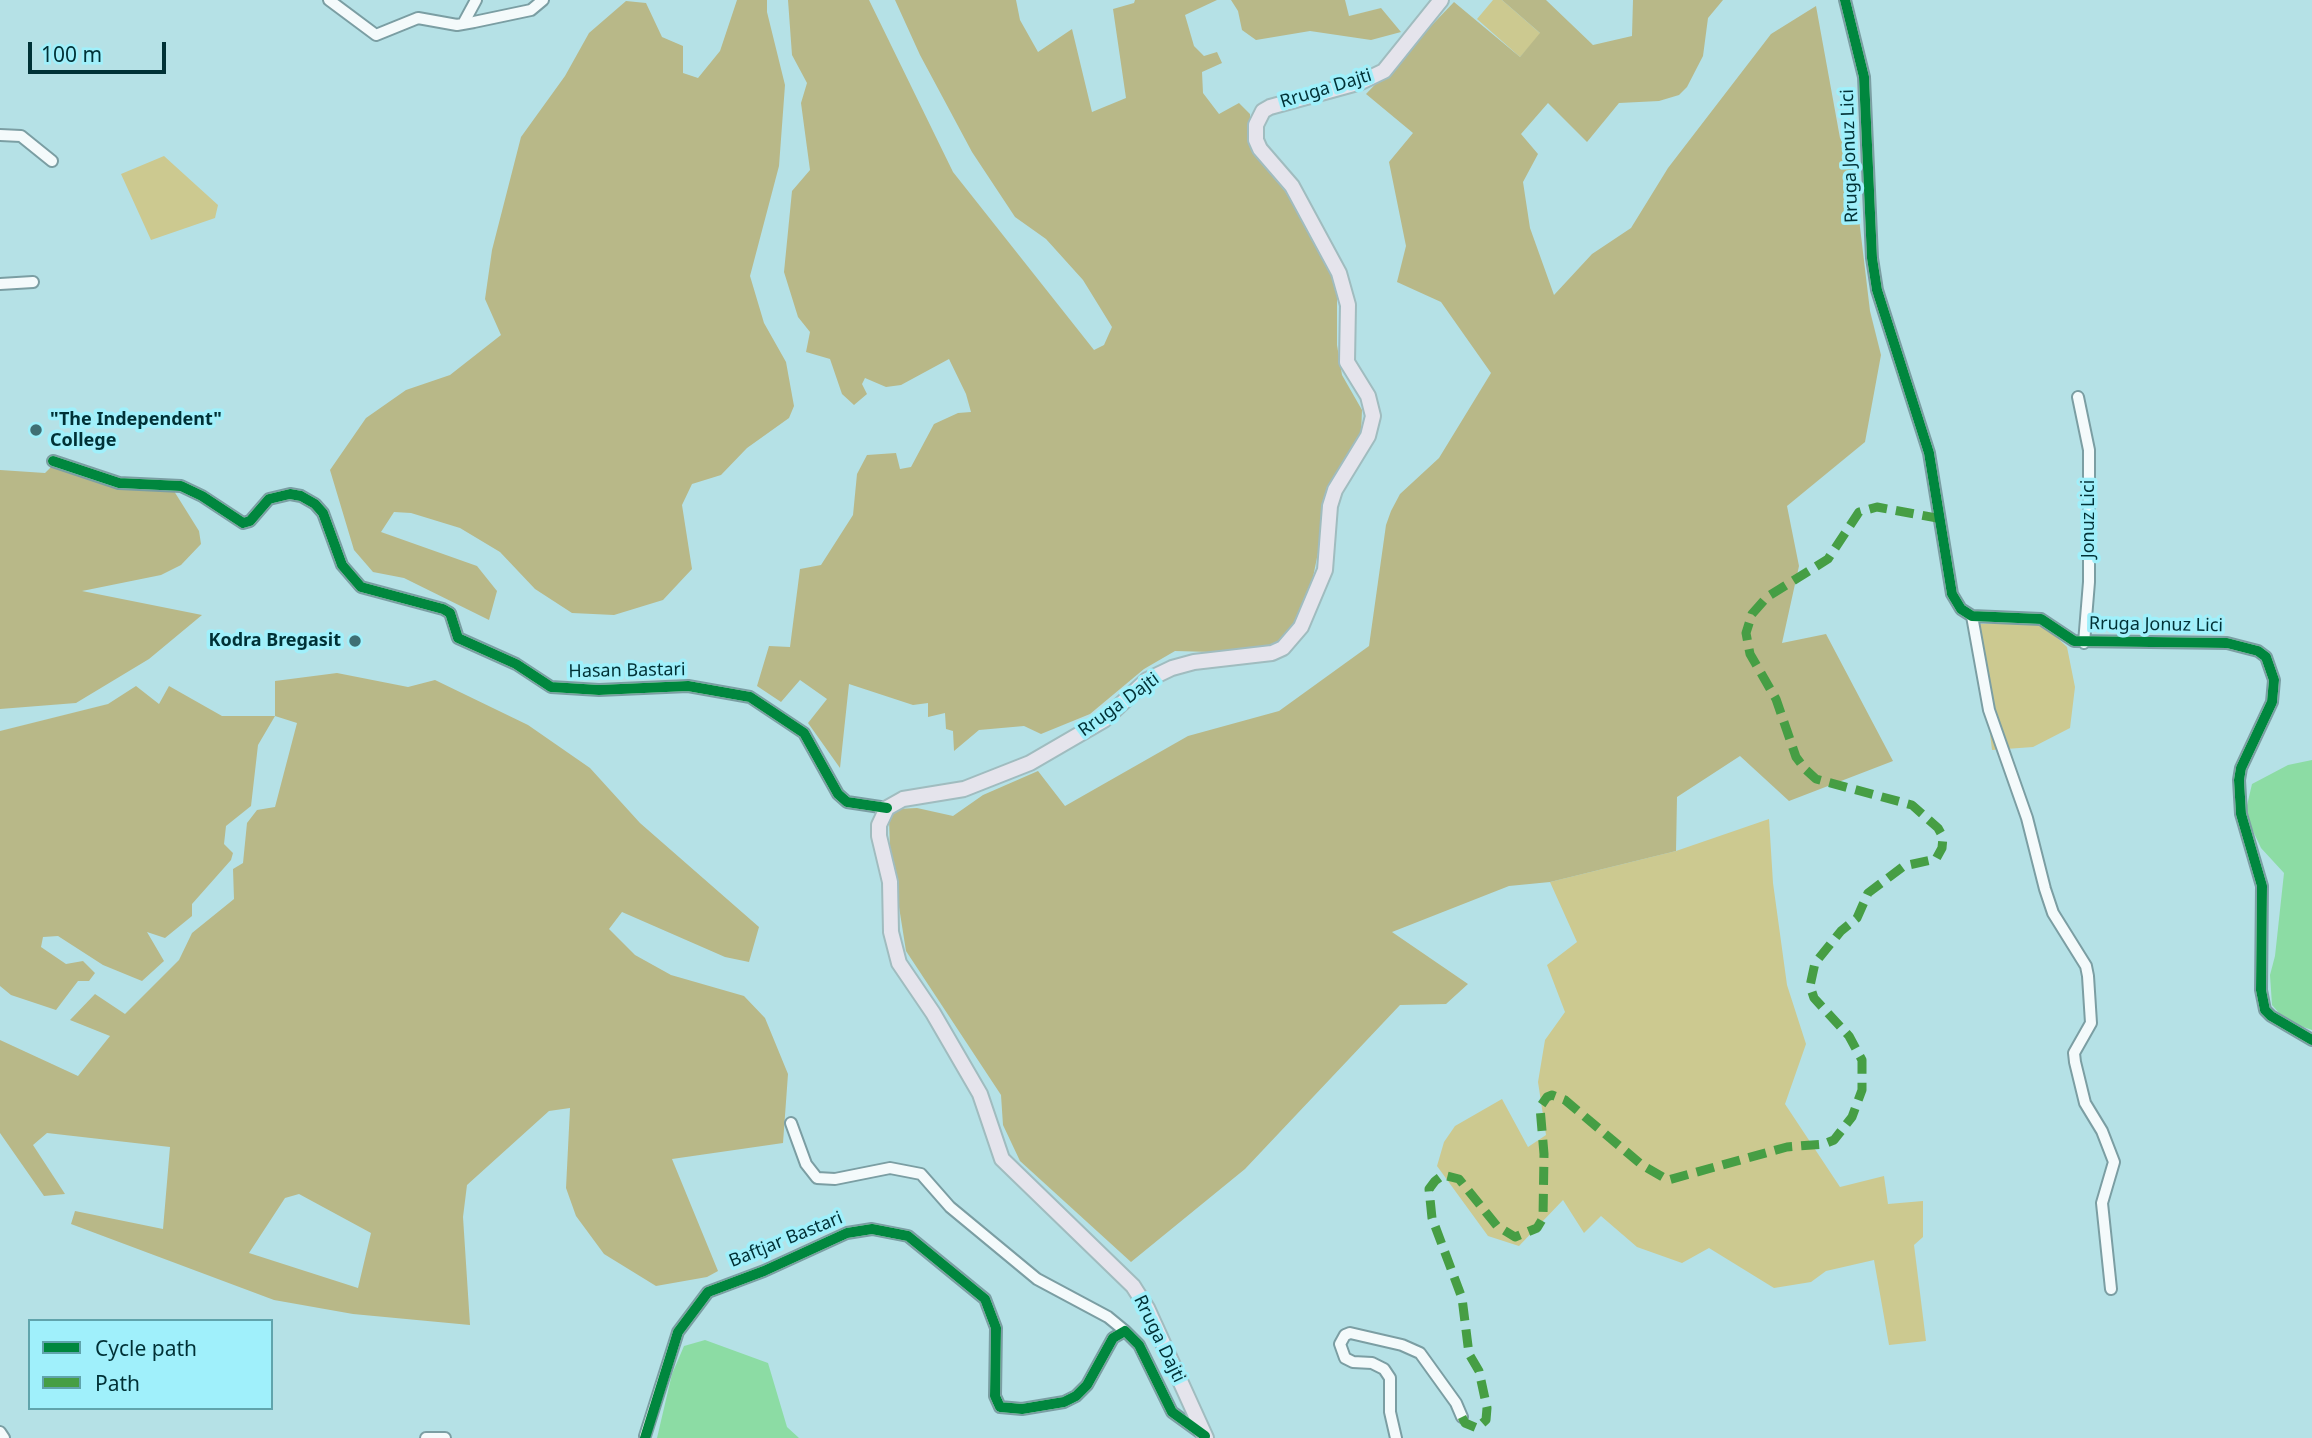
<!DOCTYPE html>
<html>
<head>
<meta charset="utf-8">
<style>
  body { margin:0 }
  #map { position:relative; width:2312px; height:1438px; overflow:hidden; background:#b5e1e6; font-family:"Noto Sans",sans-serif }
  canvas { display:block }
  .legend { position:absolute; left:28px; top:1319px; width:245px; height:91px; box-sizing:border-box; background:#a0f0fb; border:2px solid #60a4ac; margin:0; padding:9px 12px; list-style:none; font-size:21px; color:#003136 }
  .legend li { display:flex; align-items:center; gap:14px; height:35px }
  .legend b { width:35px; border:2px solid #60a4ac }
  .scale { position:absolute; left:28px; top:42px; width:138px; height:32px; box-sizing:border-box; border:4px solid #003136; border-top:0; padding-left:9px; font-size:21px; line-height:24px; white-space:nowrap; color:#003136; -webkit-text-stroke:5px #a0f0fb; paint-order:stroke }
</style>
</head>
<body>
<div id="map">
<canvas width="2312" height="1438"></canvas>
<ul class="legend">
<li><b style="height:9px;background:#00873e"></b>Cycle path</li>
<li><b style="height:9px;background:#469e44"></b>Path</li>
</ul>
<div class="scale">100 m</div>
</div>
<script>
const g = document.querySelector('canvas').getContext('2d');
g.lineJoin = 'round';
function fillPath(path, color) { g.fillStyle = color; g.fill(path, 'evenodd'); }
const toPath = rows => new Path2D(rows.map(r => 'M' + r).join(''));
function stroke(path, color, width, dash) { g.strokeStyle = color; g.lineWidth = width; g.lineCap = dash ? 'butt' : 'round'; g.setLineDash(dash || []); g.stroke(path); }
function label(font, color, halo, rows, align = 'center') {
  g.font = font + ' "Noto Sans",sans-serif'; g.lineWidth = 7; g.setLineDash([]); g.textBaseline = 'middle'; g.strokeStyle = halo; g.fillStyle = color; for (const [text, x, y, turn = 0] of rows) {
    g.save(); g.translate(x, y); g.rotate((+turn || 0) * Math.PI / 180); g.textAlign = isNaN(turn) ? turn : align; if (halo) g.strokeText(text, 0, 0); g.fillText(text, 0, 0); g.restore();
  }
}
const green = toPath([
  [1493,0,1502,0,1541,34,1520,57,1477,19],
  [164,156,218,205,215,218,151,240,121,174],
  [2016,623,2037,624,2049,630,2067,647,2075,687,2070,728,2033,747,1992,750,1977,624],
  [1769,819,1773,883,1787,985,1806,1044,1785,1104,1840,1187,1884,1176,1888,1204,1923,1201,1923,1237,1914,1245,1926,1341,1889,1345,1874,1260,1826,1271,1811,1282,1774,1288,1709,1248,1682,1263,1637,1247,1601,1216,1584,1233,1563,1200,1519,1246,1488,1236,1437,1166,1444,1142,1455,1126,1502,1099,1528,1147,1546,1135,1538,1082,1545,1040,1565,1012,1547,965,1577,942,1550,882,1676,851]
]);
const forest = toPath([
  [737,0,767,0,767,12,785,85,779,166,750,276,764,323,786,362,794,406,789,418,747,448,721,475,692,484,682,505,692,569,663,600,614,615,572,613,535,589,500,552,460,528,411,513,394,512,381,532,477,566,497,591,489,620,404,578,373,572,354,550,330,470,366,418,406,390,450,375,501,335,485,299,492,250,521,137,565,76,589,33,626,1,646,3,662,37,683,46,683,73,698,78,720,51],
  [788,0,869,0,953,172,1094,350,1104,345,1112,327,1083,280,1046,239,1015,217,972,152,920,55,895,0,1016,0,1020,20,1038,52,1072,29,1092,112,1126,98,1113,9,1134,3,1135,0,1217,0,1185,15,1194,46,1204,56,1217,52,1222,63,1202,72,1203,93,1219,114,1239,103,1250,114,1251,148,1306,218,1321,246,1337,293,1337,345,1342,375,1362,410,1361,434,1336,478,1329,499,1311,587,1296,620,1283,638,1272,648,1248,653,1175,651,1144,669,1090,714,1041,734,1024,726,979,730,954,751,953,731,946,729,945,713,928,717,928,703,913,705,849,684,840,768,808,723,827,699,800,680,781,702,757,686,769,646,790,647,800,569,821,565,853,515,857,474,867,455,896,453,900,469,911,467,934,424,958,413,971,412,966,394,949,359,901,385,886,387,865,378,862,384,867,394,854,405,842,394,830,359,806,352,810,332,798,317,784,272,792,191,810,170,801,103,807,83,792,55],
  [1231,0,1345,0,1349,16,1381,8,1401,32,1371,40,1310,31,1256,40,1242,30,1238,11],
  [1502,0,1546,0,1593,45,1632,36,1633,0,1723,0,1708,18,1703,56,1687,87,1679,95,1659,101,1619,103,1587,142,1548,103,1521,134,1538,154,1523,182,1530,228,1554,295,1592,254,1631,228,1668,168,1771,34,1816,6,1840,138,1852,160,1870,311,1881,355,1865,442,1787,506,1799,566,1782,643,1826,634,1893,761,1789,801,1740,756,1677,797,1676,851,1550,882,1509,886,1392,932,1468,984,1446,1004,1400,1005,1245,1169,1131,1262,1020,1161,1003,1125,1001,1095,906,951,890,850,889,818,897,809,917,808,953,816,983,795,1038,771,1065,806,1188,736,1279,711,1369,646,1386,525,1391,511,1400,494,1439,458,1491,373,1441,302,1397,282,1406,246,1389,162,1413,133,1366,94,1454,2,1520,57,1540,33],
  [52,466,123,489,174,491,199,531,201,544,181,565,161,575,82,591,202,615,149,659,76,703,0,709,0,470,45,473],
  [337,673,408,687,435,680,528,725,590,768,640,823,759,927,749,962,725,957,622,912,609,929,635,955,671,975,744,996,765,1018,788,1074,783,1143,672,1159,718,1271,707,1277,656,1286,604,1254,576,1216,566,1188,570,1108,549,1111,467,1185,463,1217,470,1325,353,1314,274,1300,71,1224,75,1211,163,1229,170,1147,47,1133,33,1145,65,1194,44,1196,0,1133,0,1040,78,1076,110,1036,70,1020,95,994,125,1014,179,960,192,933,234,899,233,869,243,863,247,823,257,810,275,807,297,723,275,716,258,745,251,806,226,826,224,844,233,853,231,860,192,904,192,916,165,938,147,932,164,961,142,981,103,965,58,936,43,937,41,947,66,964,83,961,95,973,89,981,78,981,56,1010,11,995,0,986,0,731,108,704,136,686,159,704,169,686,222,716,275,716,275,681],
  [299,1194,371,1233,358,1288,249,1253,285,1198]
]);
const water = toPath([
  [2312,760,2312,1030,2286,1021,2272,1005,2270,975,2275,956,2284,873,2261,848,2245,814,2252,784,2288,765],
  [705,1340,768,1363,787,1427,799,1438,657,1438,672,1374,684,1346]
]);
const minor = toPath([
  [329,0,376,35,418,18,457,25,474,22,531,10,543,0],
  [1845,0,1864,77,1872,258,1877,290,1929,453,1952,594,1961,609,1972,616,2041,619,2074,641,2227,643,2258,651,2266,657,2274,680,2272,702,2241,768,2239,780,2241,814,2262,886,2261,990,2265,1010,2271,1016,2312,1040],
  [463,24,476,0],
  [0,135,21,136,52,161],
  [0,284,33,282],
  [2078,397,2089,450,2089,582,2084,643],
  [53,461,119,483,181,486,202,496,243,523,250,521,269,499,290,494,301,496,315,504,323,513,342,565,361,587,443,609,450,613,458,638,516,664,551,687,599,690,688,686,750,697,804,733,838,794,847,802,887,808],
  [1972,616,1989,710,2027,818,2045,889,2053,913,2086,966,2088,976,2091,1023,2074,1053,2075,1062,2085,1103,2102,1131,2114,1162,2102,1203,2111,1289],
  [791,1123,806,1164,817,1178,835,1179,890,1168,921,1174,950,1207,1037,1279,1108,1317,1125,1331],
  [0,1432,4,1438],
  [645,1436,678,1332,708,1292,764,1271,847,1233,872,1229,908,1236,985,1299,996,1328,995,1396,1000,1407,1022,1409,1064,1402,1076,1396,1087,1385,1113,1338,1125,1331,1139,1345,1172,1412,1205,1436],
  [426,1438,445,1438],
  [1396,1438,1390,1412,1390,1378,1384,1369,1372,1363,1353,1362,1345,1358,1340,1344,1345,1335,1350,1333,1402,1345,1420,1353,1456,1403,1462,1417]
]);
const major = toPath([
  [1206,1438,1147,1308,1133,1286,1002,1159,980,1094,933,1013,899,963,891,932,890,882,879,836,879,825,887,808,903,799,964,789,1030,763,1104,720,1147,680,1172,668,1194,662,1272,653,1283,648,1301,627,1325,570,1330,506,1335,490,1368,436,1373,416,1368,396,1347,362,1348,305,1339,273,1292,186,1260,149,1256,140,1256,125,1263,111,1270,107,1361,82,1384,71,1441,0]
]);
const quiet = toPath([
  [1462,1417,1465,1423,1477,1428,1486,1420,1487,1408,1479,1371,1469,1354,1462,1298,1432,1218,1429,1189,1435,1181,1443,1175,1459,1179,1497,1226,1515,1237,1537,1228,1543,1218,1544,1154,1540,1107,1547,1097,1552,1095,1565,1100,1642,1165,1668,1180,1787,1147,1824,1144,1834,1140,1852,1117,1862,1090,1862,1060,1849,1036,1814,998,1810,986,1815,963,1841,931,1857,918,1868,893,1904,866,1936,859,1942,848,1943,837,1938,828,1912,805,1816,779,1805,769,1796,757,1776,699,1750,654,1746,633,1752,614,1767,597,1828,559,1859,512,1877,507,1942,519]
]);
const cycleway = toPath([
  [1845,0,1864,77,1872,258,1877,290,1929,453,1952,594,1961,609,1972,616,2041,619,2074,641,2227,643,2258,651,2266,657,2274,680,2272,702,2241,768,2239,780,2241,814,2262,886,2261,990,2265,1010,2271,1016,2312,1040],
  [53,461,119,483,181,486,202,496,243,523,250,521,269,499,290,494,301,496,315,504,323,513,342,565,361,587,443,609,450,613,458,638,516,664,551,687,599,690,688,686,750,697,804,733,838,794,847,802,887,808],
  [645,1438,678,1332,708,1292,764,1271,847,1233,872,1229,908,1236,985,1299,996,1328,995,1396,1000,1407,1022,1409,1064,1402,1076,1396,1087,1385,1113,1338,1125,1331,1139,1345,1172,1412,1205,1436]
]);
const markers = [
  [36,430,7,"#3f6f74"],
  [355,641,7,"#3f6f74"]
];
const streetNames = [
  ["Rruga Dajti",1326,89,-17],
  ["Rruga Jonuz Lici",1850,156,-92],
  ["Jonuz Lici",2089,519,-90],
  ["Rruga Jonuz Lici",2156,625,1],
  ["Hasan Bastari",627,671,-1],
  ["Rruga Dajti",1119,705,-36],
  ["Baftjar Bastari",786,1240,-22],
  ["Rruga Dajti",1159,1339,64]
];
const poiNames = [
  ["\"The Independent\"",50,420],
  ["College",50,441],
  ["Kodra Bregasit",341,641,"right"]
];
fillPath(green, '#ccc990');
fillPath(forest, '#b8b888');
fillPath(water, '#8cdca4');
stroke(minor, '#7b9ea3', 14);
stroke(major, '#a0bcbf', 18);
stroke(minor, '#f4fafb', 10);
stroke(major, '#e5e4ec', 14);
stroke(quiet, '#469e44', 9, [18, 9]);
stroke(cycleway, '#00873e', 10);
for (const [x, y, r, color] of markers) { const dot = new Path2D(); dot.arc(x, y, r, 0, 2 * Math.PI); g.fillStyle = color; g.fill(dot); stroke(dot, '#a0f0fb', 2.5); }
label('18px', '#003136', '#a0f0fb', streetNames);
label('bold 18px', '#003136', '#a0f0fb', poiNames, 'left');
</script>
</body>
</html>
